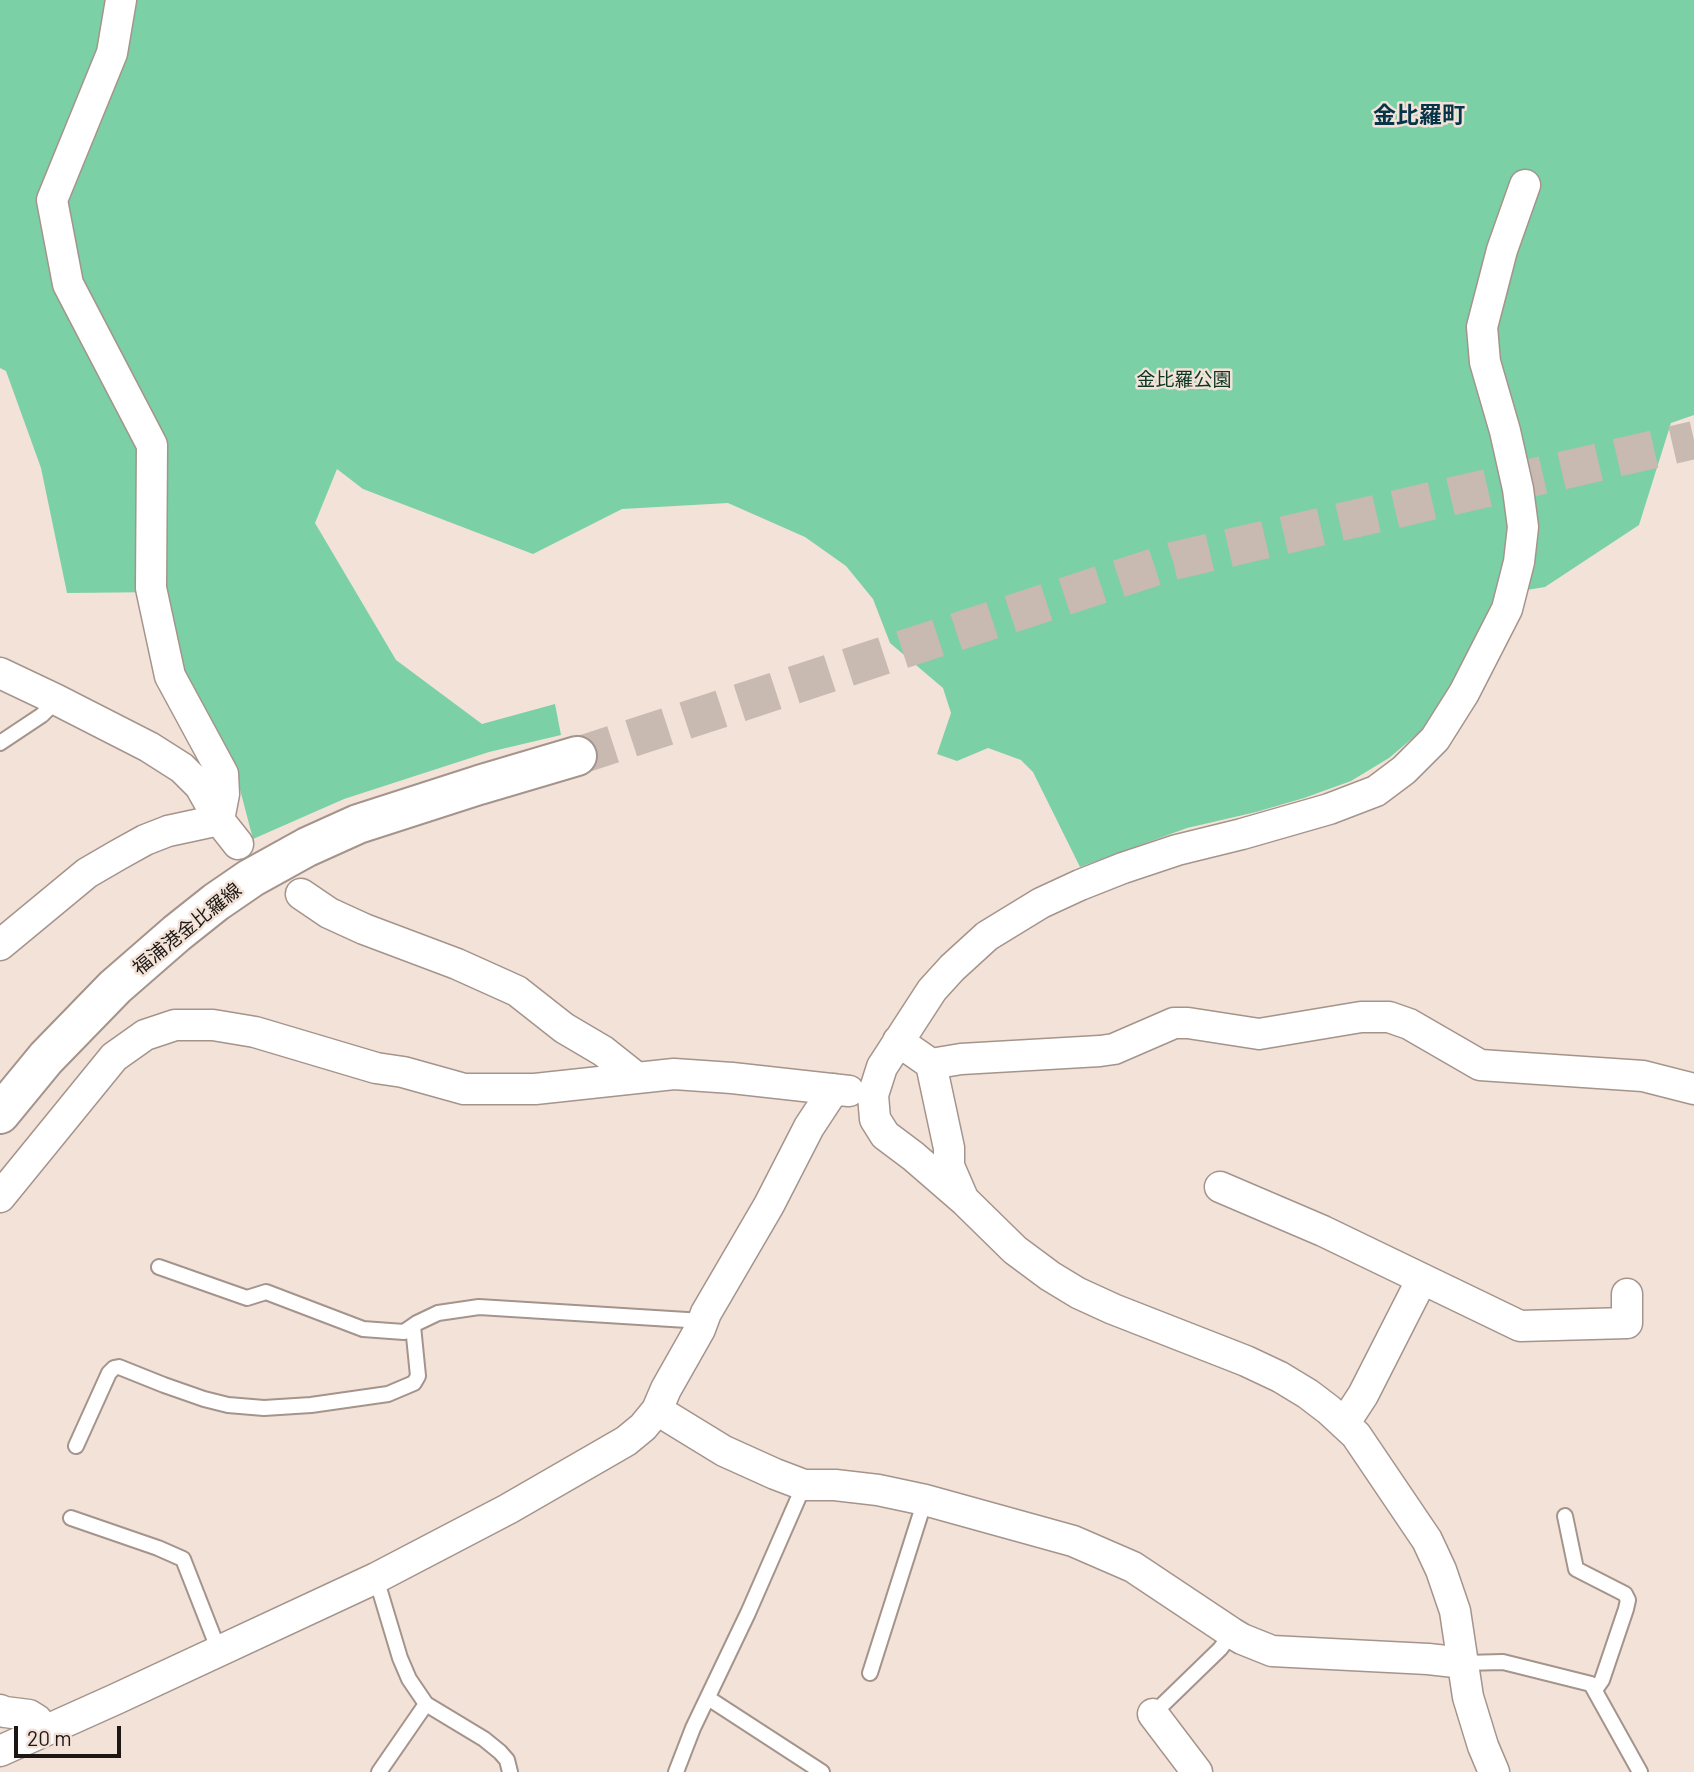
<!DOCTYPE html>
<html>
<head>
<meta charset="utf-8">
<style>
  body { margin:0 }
  #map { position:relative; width:1694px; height:1772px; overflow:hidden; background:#f3e2d8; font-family:Barlow,sans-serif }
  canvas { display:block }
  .scale { position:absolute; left:14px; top:1726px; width:107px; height:32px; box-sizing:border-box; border:4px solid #1d1714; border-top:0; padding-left:9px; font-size:21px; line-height:24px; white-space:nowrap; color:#1d1714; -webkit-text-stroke:5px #f3e2d8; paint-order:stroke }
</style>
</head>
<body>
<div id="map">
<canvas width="1694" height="1772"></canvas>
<div class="scale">20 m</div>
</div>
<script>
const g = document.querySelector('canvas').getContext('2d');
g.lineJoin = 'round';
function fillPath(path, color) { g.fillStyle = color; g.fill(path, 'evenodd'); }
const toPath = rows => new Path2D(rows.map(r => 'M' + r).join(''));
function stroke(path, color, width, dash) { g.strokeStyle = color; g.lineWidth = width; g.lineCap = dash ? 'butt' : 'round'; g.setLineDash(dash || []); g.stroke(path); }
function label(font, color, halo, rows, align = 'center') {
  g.font = font + ' Barlow,"Noto Sans JP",sans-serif'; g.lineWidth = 5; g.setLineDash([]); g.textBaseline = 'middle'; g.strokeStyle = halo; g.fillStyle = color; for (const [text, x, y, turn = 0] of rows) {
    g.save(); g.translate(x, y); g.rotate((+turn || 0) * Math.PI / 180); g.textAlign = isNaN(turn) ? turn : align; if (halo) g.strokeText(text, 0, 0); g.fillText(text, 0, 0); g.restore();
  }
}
const green = toPath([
  [0,0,1694,0,1694,415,1671,423,1639,525,1545,587,1496,595,1464,665,1421,731,1389,758,1351,781,1304,798,1256,812,1187,828,1080,867,1033,772,1021,760,988,748,957,761,937,754,951,713,943,688,890,643,873,599,846,566,805,537,728,503,622,509,533,554,363,489,337,469,315,523,396,660,482,724,555,704,561,735,489,752,344,799,253,839,237,778,183,674,163,592,67,593,41,468,6,371,0,368]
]);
const secondaryTunnel = toPath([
  [577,756,1173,561,1694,440]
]);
const service = toPath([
  [0,743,42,715,57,700],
  [159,1267,247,1298,266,1292,363,1329,404,1332,417,1323,438,1313,479,1307,703,1321],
  [76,1446,109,1373,114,1368,119,1367,164,1385,204,1399,228,1405,264,1408,311,1405,388,1394,414,1383,418,1376,413,1326],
  [1565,1516,1576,1569,1625,1594,1628,1600,1626,1609,1602,1680,1595,1690],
  [71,1518,158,1548,183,1559,219,1651],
  [376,1578,400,1658,409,1679,426,1704,484,1739,500,1752,507,1760,510,1772],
  [1464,1663,1503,1662,1591,1684,1640,1772],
  [870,1673,925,1500],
  [708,1698,822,1772],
  [1153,1714,1220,1649,1232,1633],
  [379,1772,426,1704],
  [676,1772,693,1728,748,1613,804,1485]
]);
const minor = toPath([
  [121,0,112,53,52,200,68,284,152,445,151,588,170,676,223,774,224,794,219,820],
  [0,673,57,700,149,747,182,768,200,786,219,820,238,844],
  [301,894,329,913,364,929,457,964,517,991,564,1028,603,1051,637,1078],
  [0,945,87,873,118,855,145,840,168,831,219,820],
  [898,1041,931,1064,961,1059,1100,1051,1114,1049,1174,1023,1188,1023,1259,1034,1361,1017,1389,1017,1409,1024,1480,1065,1643,1076,1694,1089],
  [931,1064,949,1148,949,1166,962,1196],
  [1220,1187,1323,1231,1520,1326,1627,1323,1627,1294],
  [0,1197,114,1057,145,1035,175,1025,213,1025,255,1032,376,1068,403,1072,464,1089,535,1089,674,1074,732,1078,849,1091],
  [657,1410,724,1451,775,1474,804,1485,835,1485,878,1490,925,1500,1073,1541,1133,1567,1232,1633,1242,1639,1272,1651,1428,1659,1464,1663],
  [1344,1424,1363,1395,1422,1279],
  [0,1710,5,1712,29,1715,37,1720,44,1731],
  [1153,1714,1197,1772],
  [0,1751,116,1699,376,1578,508,1509,626,1441,643,1427,657,1410,666,1389,700,1329,706,1313,769,1205,809,1127,834,1089],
  [1494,1772,1483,1746,1468,1697,1455,1611,1441,1570,1427,1540,1356,1435,1329,1410,1308,1394,1280,1377,1246,1361,1113,1309,1078,1293,1050,1276,1015,1250,965,1201,913,1156,885,1135,875,1119,873,1095,882,1067,932,990,952,968,987,936,1041,903,1080,885,1123,868,1177,850,1242,834,1329,809,1376,791,1404,770,1435,739,1464,693,1507,609,1519,562,1523,527,1518,489,1505,431,1485,362,1482,327,1502,250,1525,185]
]);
const secondary = toPath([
  [0,1114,46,1058,115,987,177,933,216,902,251,878,307,847,358,824,479,785,577,756]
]);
const parkNames = [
  ["金比羅公園",1184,380]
];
const streetNames = [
  ["福浦港金比羅線",187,929,-39]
];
const quarterNames = [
  ["金比羅町",1419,115]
];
fillPath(green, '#7bd0a5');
stroke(secondaryTunnel, '#c8b9b1', 38, [38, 19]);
stroke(service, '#a4948b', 18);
stroke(minor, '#a4948b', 33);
stroke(secondary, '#a4948b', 42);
stroke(service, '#fff', 14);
stroke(minor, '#fff', 30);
stroke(secondary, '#fff', 38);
label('19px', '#0a3623', '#f3e2d8', parkNames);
label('19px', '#1d1714', '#f3e2d8', streetNames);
label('bold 23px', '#063449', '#f3e2d8', quarterNames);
</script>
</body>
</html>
